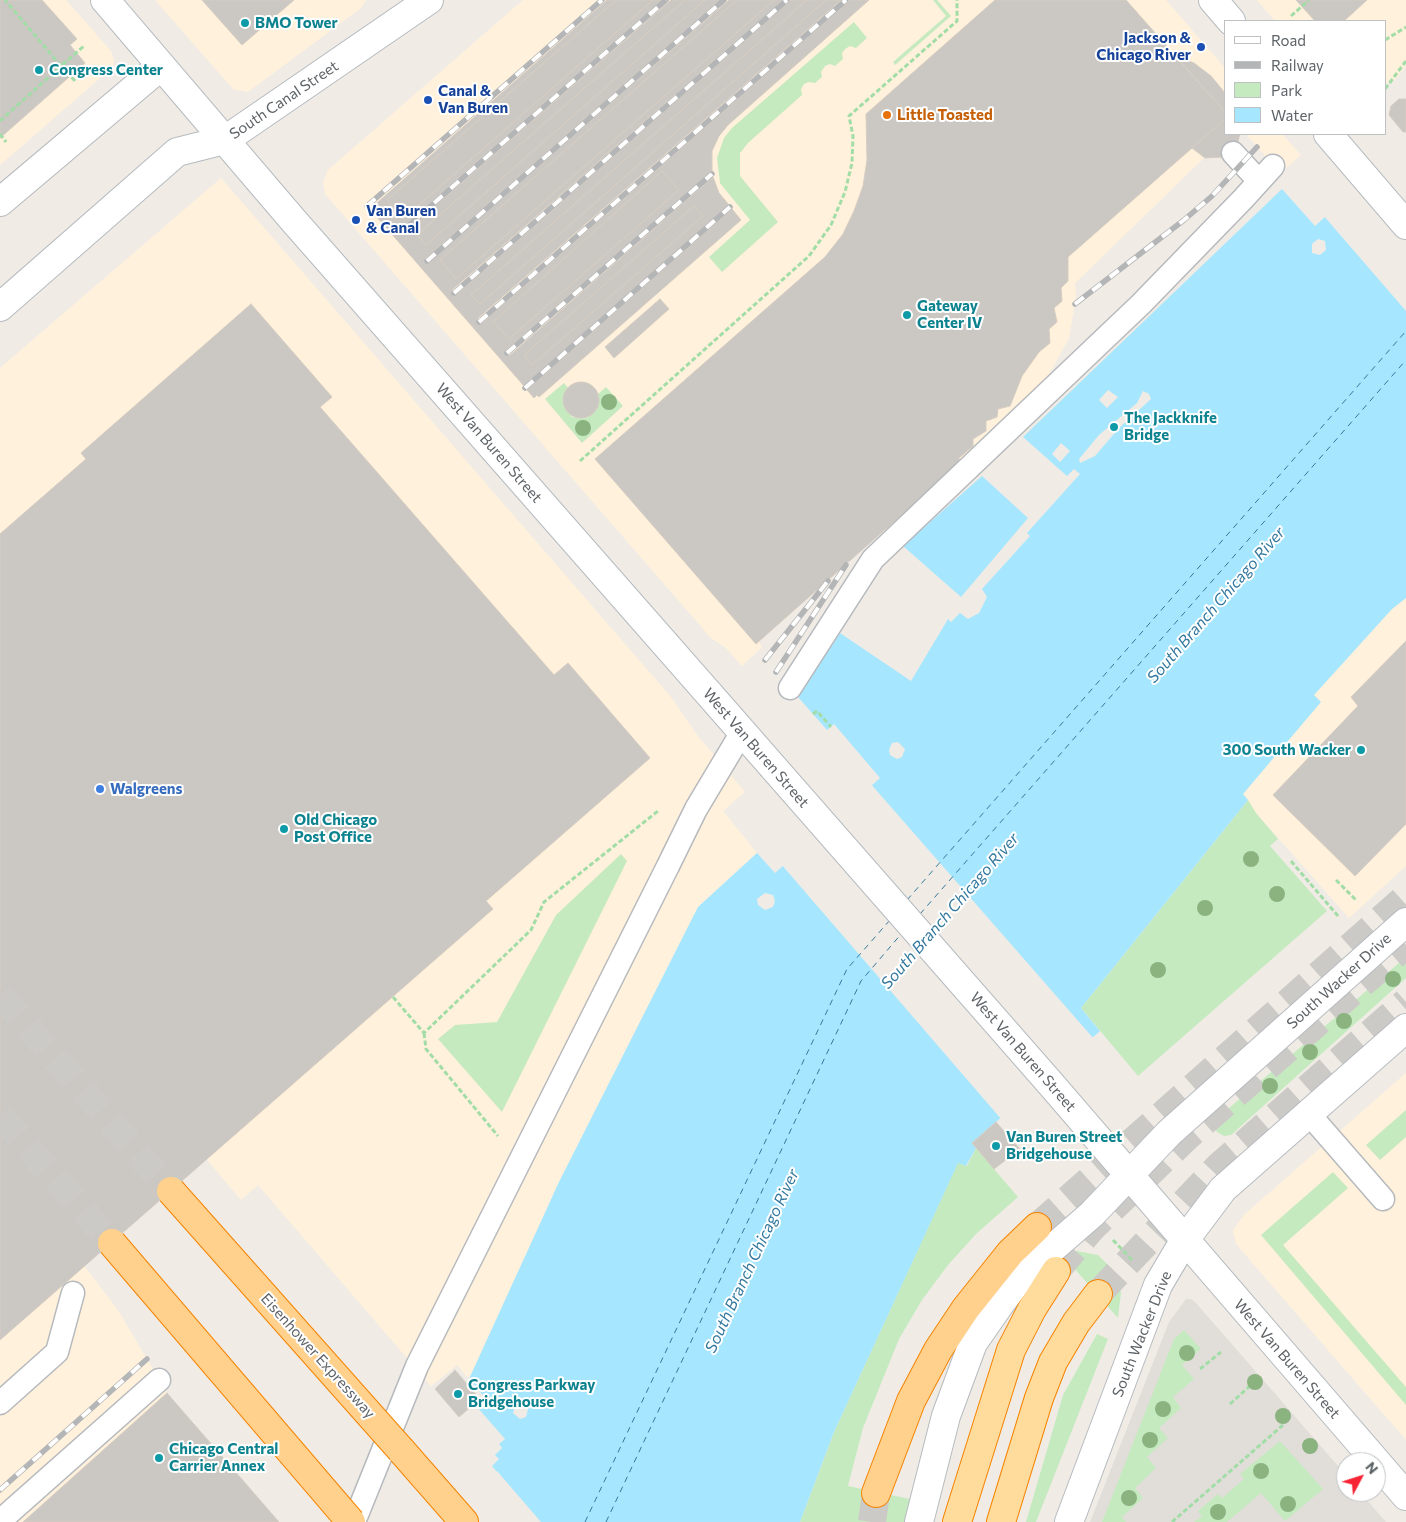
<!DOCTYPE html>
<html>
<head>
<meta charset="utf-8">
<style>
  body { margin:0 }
  #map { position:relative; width:1406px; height:1522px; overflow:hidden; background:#f0ece5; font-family:Commissioner,sans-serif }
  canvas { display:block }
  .legend { position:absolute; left:1224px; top:20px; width:162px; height:115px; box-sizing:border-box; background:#fff; border:1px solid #bec1c2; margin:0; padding:6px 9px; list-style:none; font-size:15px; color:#5d6367 }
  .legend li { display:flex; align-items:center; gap:10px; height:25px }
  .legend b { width:25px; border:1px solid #bec1c2 }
  .north { position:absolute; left:1336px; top:1452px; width:50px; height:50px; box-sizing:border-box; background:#fff; border:1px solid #bec1c2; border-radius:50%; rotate:50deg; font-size:14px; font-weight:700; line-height:20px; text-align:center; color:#5d6367 }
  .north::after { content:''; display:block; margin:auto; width:18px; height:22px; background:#f72434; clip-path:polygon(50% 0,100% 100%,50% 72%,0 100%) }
</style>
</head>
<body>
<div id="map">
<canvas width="1406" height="1522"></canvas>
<ul class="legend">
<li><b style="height:6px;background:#fff"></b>Road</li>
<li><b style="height:6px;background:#b4b5b6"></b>Railway</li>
<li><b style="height:14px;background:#c6eac0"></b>Park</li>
<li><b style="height:14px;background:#a6e6ff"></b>Water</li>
</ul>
<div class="north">N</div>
</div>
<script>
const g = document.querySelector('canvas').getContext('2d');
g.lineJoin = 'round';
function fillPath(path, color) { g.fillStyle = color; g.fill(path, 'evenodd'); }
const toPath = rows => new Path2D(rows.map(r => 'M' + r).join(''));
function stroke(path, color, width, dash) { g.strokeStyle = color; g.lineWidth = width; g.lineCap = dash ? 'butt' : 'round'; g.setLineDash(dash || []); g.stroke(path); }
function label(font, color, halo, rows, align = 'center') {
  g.font = font + ' Commissioner,sans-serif'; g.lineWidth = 4; g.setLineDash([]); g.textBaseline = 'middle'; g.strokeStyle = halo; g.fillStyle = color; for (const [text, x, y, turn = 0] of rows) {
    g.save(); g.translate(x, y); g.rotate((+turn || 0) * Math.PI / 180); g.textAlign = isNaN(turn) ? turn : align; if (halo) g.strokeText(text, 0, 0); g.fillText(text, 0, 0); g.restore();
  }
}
const commercial = toPath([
  [0,0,66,0,111,51,114,60,113,66,106,73,0,165],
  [155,0,366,0,361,8,248,92,233,89],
  [523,0,1166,0,1225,68,1225,134,1240,134,1237,145,1226,157,1204,158,1075,283,1076,297,1069,338,1048,376,959,464,759,642,762,647,742,666,726,648,711,638,325,194,323,182,328,170],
  [1257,0,1406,0,1406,66,1395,80,1385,84,1385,21,1275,21],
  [1246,134,1282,134,1301,155,1280,173],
  [221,178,671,697,697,735,745,792,723,811,757,853,698,907,559,1182,469,1379,457,1365,431,1386,258,1185,241,1200,0,915,0,368],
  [1406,598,1406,866,1349,918,1256,813,1243,794,1320,702,1313,696,1392,609],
  [1406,1073,1406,1440,1236,1244,1233,1230,1245,1214],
  [0,1174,85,1267,118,1310,167,1393,279,1522,0,1522]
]);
const industrial = toPath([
  [1186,1299,1191,1299,1196,1303,1346,1475,1346,1492,1360,1492,1386,1522,1090,1522,1169,1322]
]);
const green = toPath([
  [933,0,937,0,951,16,895,65,893,62,946,16],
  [854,22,867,38,856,48,850,46,845,49,842,53,843,59,835,66,830,64,825,66,821,72,822,77,815,83,809,82,804,84,801,89,802,95,748,143,740,153,740,176,778,222,722,272,709,257,750,220,720,183,717,158,724,138,732,128],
  [564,383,568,388,565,391,564,407,572,417,587,418,596,409,598,394,606,387,623,406,582,443,545,399],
  [1248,800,1256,813,1278,839,1270,846,1327,911,1138,1076,1081,1008],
  [621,854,627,861,502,1112,438,1039,455,1025,497,1022,556,915],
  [1406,957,1406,978,1231,1135,1224,1136,1217,1132,1214,1127,1215,1120],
  [1406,1110,1406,1137,1380,1160,1366,1145],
  [976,1148,1018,1197,976,1234,948,1265,922,1300,899,1339,863,1428,848,1486,910,1499,904,1522,800,1522,834,1432,958,1162,967,1166],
  [1333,1172,1348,1188,1283,1245,1406,1387,1406,1405,1261,1235],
  [1077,1251,1098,1255,1114,1271,1119,1281,1121,1293,1118,1318,1065,1258],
  [1184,1330,1201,1349,1182,1365,1194,1379,1173,1397,1181,1408,1159,1428,1168,1438,1147,1457,1156,1468,1135,1488,1143,1498,1122,1517,1126,1522,1102,1522,1174,1339],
  [1097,1334,1108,1339,1036,1522,1026,1522,1063,1395],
  [1280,1441,1323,1489,1285,1521,1261,1493,1227,1522,1194,1522,1202,1516,1198,1511,1218,1494,1222,1498,1244,1479,1240,1474]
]);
const water = toPath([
  [1406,143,1406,598,1392,609,1314,695,1321,702,1243,794,1248,800,1081,1008,1100,1031,972,1143,976,1148,966,1166,958,1163,834,1432,800,1522,477,1522,497,1472,492,1466,499,1459,495,1455,502,1448,499,1444,505,1439,477,1407,486,1399,469,1379,559,1182,698,907,757,853,775,873,880,778,834,724,827,730,798,697,840,633,911,681,948,619,951,622,960,613,968,619,979,613,987,597,982,589,1030,536,1027,533,1080,474,1074,469,1067,476,1023,437,1282,189,1315,226],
  [1318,239,1325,241,1326,250,1320,255,1312,253,1312,244],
  [1108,390,1118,397,1107,408,1099,400],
  [1143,391,1149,394,1151,399,1119,428,1095,456,1080,463,1079,459,1099,435,1137,403],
  [1061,443,1070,451,1060,462,1052,454],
  [898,742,905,749,902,757,897,759,890,755,889,750,892,743],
  [765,893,773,895,775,901,773,907,765,910,758,905,757,899],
  [523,1403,528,1409,526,1417,520,1419,513,1413,515,1405],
  [982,476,1028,518,961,597,903,546]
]);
const pier = toPath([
  [1406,140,1406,311,1323,215],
  [870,783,1094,1039,1002,1120,781,864],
  [497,1471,541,1522,475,1522,493,1475]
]);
const ferry = toPath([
  [907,900,1406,331],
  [920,914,1406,360],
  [585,1522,847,969,890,920],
  [606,1522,861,981,902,933]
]);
const building = toPath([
  [0,0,42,0,77,39,70,45,85,63,0,138,0,0],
  [202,0,294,0,242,45,202,0],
  [607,0,616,0,387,200,403,219,653,0,662,0,399,230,403,234,671,0,685,0,417,235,426,245,705,0,720,0,425,259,428,263,729,0,737,0,440,260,456,279,774,0,783,0,452,290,456,295,791,0,807,0,471,295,480,304,826,0,841,0,477,319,481,324,850,0,869,0,728,125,719,136,712,151,712,171,505,351,509,356,713,177,719,193,729,205,524,386,370,209,607,0],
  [662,171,679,190,509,339,493,322,662,171],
  [694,206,703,216,532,365,524,355,694,206],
  [616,0,653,0,403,219,387,200,616,0],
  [685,0,705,0,426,245,417,235,685,0],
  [737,0,774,0,456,279,440,260,737,0],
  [807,0,826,0,480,304,471,295,807,0],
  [995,0,1126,0,1225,112,1225,119,1068,257,1068,281,1061,288,1062,301,1054,308,1057,322,1049,329,1050,343,1039,352,1022,376,1010,406,998,409,997,417,986,421,986,431,973,439,973,446,959,458,959,464,756,644,595,459,825,257,843,234,854,211,863,186,867,160,866,114,995,0],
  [1296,0,1367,0,1344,21,1315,21,1296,0],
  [1175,56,1194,63,1211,76,1225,93,1225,112,1175,56],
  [1399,99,1406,99,1406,132,1403,132,1389,115,1391,106,1399,99],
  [1225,119,1225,134,1240,134,1237,145,1226,157,1205,158,1192,148,1225,119],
  [662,171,679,190,509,339,493,322,662,171],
  [694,206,703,216,532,365,524,355,694,206],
  [732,209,741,220,539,397,537,395,534,398,527,390,732,209],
  [660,299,669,309,614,358,605,347,660,299],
  [251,304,332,397,320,407,554,675,568,663,650,758,486,901,493,909,0,1340,0,534,86,459,81,453,251,304],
  '563 400a18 18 0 1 1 36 0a18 18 0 1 1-36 0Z',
  [1406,641,1406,824,1355,876,1273,795,1358,706,1351,697,1406,641],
  [996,1122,1020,1149,994,1169,972,1143,996,1122],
  [455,1370,480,1399,459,1417,435,1389,455,1370],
  [167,1393,279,1522,23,1522,167,1393]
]);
const trunkTunnel = toPath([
  [1056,1271,1091,1229,1188,1136,1406,945],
  [1098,1294,1219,1166,1406,1002]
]);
const motorwayTunnel = toPath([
  [0,995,171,1191],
  [0,1116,112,1243],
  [1037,1227,1406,897],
  [872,1522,876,1493]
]);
const path = toPath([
  [1291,16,1309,0],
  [1385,40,1406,27],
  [75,81,61,66,84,46],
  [1385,89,1406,61],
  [0,121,61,66,5,0],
  [0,134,6,142],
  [580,461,809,256,831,225,845,192,852,163,853,136,849,116,957,21,957,0],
  [813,714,817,711,831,727],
  [1291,861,1338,916],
  [1336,880,1356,900],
  [393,997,424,1033,531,930,544,902,658,811],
  [424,1033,426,1049,498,1136],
  [1113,1240,1133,1261],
  [1200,1369,1221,1352],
  [1230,1404,1250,1386],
  [1172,1522,1283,1425]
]);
const service = toPath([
  [1233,153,1259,181],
  [790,688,873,559,1141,304,1243,199,1273,166],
  [1309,1114,1383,1199],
  [0,1403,57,1352,73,1293],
  [0,1521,159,1380],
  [354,1522,417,1366,668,866]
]);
const tertiary = toPath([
  [0,202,161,66]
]);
const secondary = toPath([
  [105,0,293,220,710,695],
  [1213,0,1231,21],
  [1328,134,1406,225],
  [0,307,177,152,225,140,429,0],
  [773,767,1050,1083,1406,1496],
  [919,1522,946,1416,973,1343,1000,1304,1023,1274,1092,1214,1169,1133,1406,922],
  [1069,1522,1158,1285,1184,1241,1223,1189,1406,1028]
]);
const trunk = toPath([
  [957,1522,1011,1350,1032,1309,1056,1271],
  [1001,1522,1039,1398,1053,1362,1076,1323,1098,1294]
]);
const motorway = toPath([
  [401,1450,464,1522],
  [876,1493,911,1401,938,1350,966,1308,1010,1253,1037,1227]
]);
const rail = toPath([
  [367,206,602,0],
  [401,232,666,0],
  [427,261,724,0],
  [454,293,787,0],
  [1075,304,1184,220,1212,196,1257,147],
  [479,322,846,0],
  [507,353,712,174],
  [525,388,730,207],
  [765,660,828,581],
  [776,672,846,565],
  [0,1490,147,1359]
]);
const serviceBridge = toPath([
  [668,866,696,809,742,732]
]);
const secondaryBridge = toPath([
  [710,695,773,767]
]);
const motorwayBridge = toPath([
  [171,1191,401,1450],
  [112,1243,351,1522]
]);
const trees = [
  [609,402],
  [583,428],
  [1251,859],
  [1277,894],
  [1205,908],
  [1158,970],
  [1393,979],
  [1344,1021],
  [1310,1052],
  [1270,1086],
  [1187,1353],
  [1255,1382],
  [1163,1409],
  [1283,1416],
  [1150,1440],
  [1310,1446],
  [1261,1471],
  [1129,1498],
  [1288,1504],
  [1218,1512]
];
const markers = [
  [245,23,5,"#0f9aa8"],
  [1201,47,5,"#1a4fb4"],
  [39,70,5,"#0f9aa8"],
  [428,100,5,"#1a4fb4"],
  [887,115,5,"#e8710a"],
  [356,220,5,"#1a4fb4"],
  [907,315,5,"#0f9aa8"],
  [1114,427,5,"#0f9aa8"],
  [1361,750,5,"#0f9aa8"],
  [100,789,5,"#3f7fe0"],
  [284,829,5,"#0f9aa8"],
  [996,1146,5,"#0f9aa8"],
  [458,1394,5,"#0f9aa8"],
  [159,1458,5,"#0f9aa8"]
];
const cultureNames = [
  ["BMO Tower",255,23],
  ["Congress Center",49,70],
  ["Gateway",917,306],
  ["Center IV",917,323],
  ["The Jackknife",1124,418],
  ["Bridge",1124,435],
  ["300 South Wacker",1351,750,"right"],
  ["Old Chicago",294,820],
  ["Post Office",294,837],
  ["Van Buren Street",1006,1137],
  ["Bridgehouse",1006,1154],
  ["Congress Parkway",468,1385],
  ["Bridgehouse",468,1402],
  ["Chicago Central",169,1449],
  ["Carrier Annex",169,1466]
];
const transitNames = [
  ["Jackson &",1191,38,"right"],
  ["Chicago River",1191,55,"right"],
  ["Canal &",438,91],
  ["Van Buren",438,108],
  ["Van Buren",366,211],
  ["& Canal",366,228]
];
const streetNames = [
  ["South Canal Street",284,100,-34],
  ["West Van Buren Street",489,443,49],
  ["West Van Buren Street",756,748,49],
  ["South Wacker Drive",1339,981,-42],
  ["West Van Buren Street",1023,1052,49],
  ["South Wacker Drive",1142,1334,-68],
  ["Eisenhower Expressway",318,1356,48],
  ["West Van Buren Street",1287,1359,49]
];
const foodNames = [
  ["Little Toasted",897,115]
];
const shopNames = [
  ["Walgreens",110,789]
];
const waterNames = [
  ["South Branch Chicago River",1216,605,-49],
  ["South Branch Chicago River",950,911,-49],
  ["South Branch Chicago River",752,1261,-65]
];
fillPath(commercial, '#fff1db');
fillPath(industrial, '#e1ded9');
fillPath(green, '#c6eac0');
fillPath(water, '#a6e6ff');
fillPath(pier, '#f0ece5');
stroke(ferry, '#33789e', 1, [6, 5]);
fillPath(building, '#cbc7c2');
stroke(building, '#d6cdc3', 1);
stroke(trunkTunnel, '#cbcac6', 28, [28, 14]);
stroke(motorwayTunnel, '#cbcac6', 28, [28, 14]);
stroke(service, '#b6b9bd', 25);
stroke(tertiary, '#b6b9bd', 30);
stroke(secondary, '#b6bbc0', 30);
stroke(trunk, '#f58300', 30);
stroke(motorway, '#f58300', 30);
stroke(path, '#a2dda8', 3, [5, 2.5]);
stroke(service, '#fff', 22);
stroke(tertiary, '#fff', 28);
stroke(secondary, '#fff', 28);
stroke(trunk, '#ffdb9c', 28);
stroke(motorway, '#ffd18d', 28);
stroke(rail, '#b4b5b6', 5.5);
stroke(rail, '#fff', 4, [11]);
stroke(serviceBridge, '#b6b9bd', 25, []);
stroke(secondaryBridge, '#b6bbc0', 30, []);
stroke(motorwayBridge, '#f58300', 30, []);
stroke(serviceBridge, '#fff', 22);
stroke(secondaryBridge, '#fff', 28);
stroke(motorwayBridge, '#ffd18d', 28);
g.fillStyle = '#8ab380';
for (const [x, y] of trees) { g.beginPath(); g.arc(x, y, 8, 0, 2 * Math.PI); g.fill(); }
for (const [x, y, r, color] of markers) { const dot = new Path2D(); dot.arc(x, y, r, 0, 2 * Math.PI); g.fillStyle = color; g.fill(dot); stroke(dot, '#fff', 2); }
label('bold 15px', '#0d838f', '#fff', cultureNames, 'left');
label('bold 15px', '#164399', '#fff', transitNames, 'left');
label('15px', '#5d6367', '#fff', streetNames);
label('bold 15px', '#c56008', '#fff', foodNames, 'left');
label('bold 15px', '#366cbe', '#fff', shopNames, 'left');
label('italic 16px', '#33789e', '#fff', waterNames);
</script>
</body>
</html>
